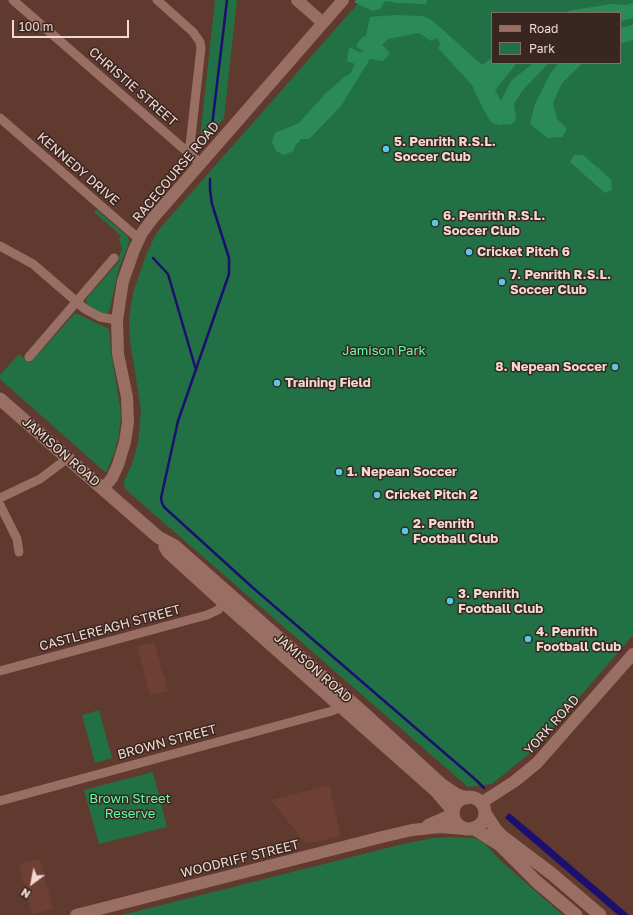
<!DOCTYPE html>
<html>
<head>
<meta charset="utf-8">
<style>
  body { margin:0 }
  #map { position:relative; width:633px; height:915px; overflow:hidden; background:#60392f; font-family:"Golos Text",sans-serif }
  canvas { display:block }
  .legend { position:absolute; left:491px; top:12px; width:130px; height:52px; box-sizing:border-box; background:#392621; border:1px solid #836d67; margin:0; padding:5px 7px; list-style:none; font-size:12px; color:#f1d8d1 }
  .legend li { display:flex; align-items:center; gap:8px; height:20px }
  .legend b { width:20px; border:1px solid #836d67 }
  .north { position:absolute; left:12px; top:863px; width:40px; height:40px; -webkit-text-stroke:3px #392621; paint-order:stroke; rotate:212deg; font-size:11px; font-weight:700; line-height:16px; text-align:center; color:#f1d8d1 }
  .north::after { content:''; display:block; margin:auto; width:14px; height:18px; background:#f1d8d1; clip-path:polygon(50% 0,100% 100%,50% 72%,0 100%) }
  .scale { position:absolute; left:12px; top:20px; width:117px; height:18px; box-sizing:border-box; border:2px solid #f1d8d1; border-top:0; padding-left:5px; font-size:12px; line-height:14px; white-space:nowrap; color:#f1d8d1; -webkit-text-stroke:3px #392621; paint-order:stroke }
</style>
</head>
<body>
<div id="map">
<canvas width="633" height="915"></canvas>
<ul class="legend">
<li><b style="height:5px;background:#9a6f63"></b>Road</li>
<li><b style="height:11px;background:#217145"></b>Park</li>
</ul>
<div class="north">N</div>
<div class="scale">100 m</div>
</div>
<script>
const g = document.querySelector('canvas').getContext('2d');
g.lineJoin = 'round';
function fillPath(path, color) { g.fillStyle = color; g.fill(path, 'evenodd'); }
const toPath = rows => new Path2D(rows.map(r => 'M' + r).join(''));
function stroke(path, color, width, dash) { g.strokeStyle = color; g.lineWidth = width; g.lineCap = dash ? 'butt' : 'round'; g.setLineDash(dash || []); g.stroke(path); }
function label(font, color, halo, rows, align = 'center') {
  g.font = font + ' "Golos Text",sans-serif'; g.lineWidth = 3; g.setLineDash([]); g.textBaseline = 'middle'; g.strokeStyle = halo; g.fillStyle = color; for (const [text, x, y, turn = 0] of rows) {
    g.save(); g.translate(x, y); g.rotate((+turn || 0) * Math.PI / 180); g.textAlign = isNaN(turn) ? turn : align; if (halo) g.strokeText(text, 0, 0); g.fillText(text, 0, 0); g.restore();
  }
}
const built = toPath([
  [154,642,168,691,150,696,137,646],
  [329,785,341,836,306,844,271,800],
  [40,859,53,909,32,914,19,864]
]);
const green = toPath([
  [215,0,237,0,224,118,205,140,200,138],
  [361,0,633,0,633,635,535,749,492,784,468,787,125,489,124,481,132,464,138,443,141,410,130,341,129,318,133,293,146,255,156,234,162,226],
  [492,13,620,13,620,63,492,63],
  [96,209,127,236,129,240,129,243,118,271,110,309,107,313,102,314,87,305,86,299,120,260,118,258,122,250,119,239,121,236,94,212],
  [75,313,109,329,111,352,120,406,121,417,118,440,113,456,106,473,0,379,0,375,19,354,30,363],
  [99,710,112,758,95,763,82,715],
  [153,772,167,827,99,844,84,790],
  [449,837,474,838,484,843,501,861,563,915,122,915,403,844,432,838]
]);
const forest = toPath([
  [356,0,427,0,426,4,398,3,385,1,380,9,372,11,354,2],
  [633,3,633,18,621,21,620,13,565,13,568,11,611,4,626,5],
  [396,15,423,16,433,21,482,65,492,58,492,63,517,63,495,90,501,101,511,81,533,63,549,63,522,91,514,104,516,119,512,124,499,125,491,122,483,109,472,85,438,48,441,43,436,38,431,41,419,33,388,39,382,45,390,53,383,61,370,59,341,106,309,139,301,139,295,146,294,151,284,155,276,151,272,142,275,133,299,123,325,94,343,78,350,74,355,64,347,61,349,47,359,52,364,52,356,46,362,37,366,36,370,17],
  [633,25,633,40,620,44,620,28],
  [559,63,583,63,562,83,553,103,557,119,567,129,562,137,548,138,530,124,535,104,550,74],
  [574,155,583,155,611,179,612,190,605,193,570,162]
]);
const water = toPath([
  [509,813,532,832,629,915,618,915,505,818]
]);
const stream = toPath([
  [212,126,227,0],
  [210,179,210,190,212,204,229,258,229,274,178,421,161,498,162,503,164,507,252,587,476,780,484,788],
  [153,258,168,274,196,370]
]);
const minor = toPath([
  [13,0,200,163],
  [157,0,193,32,200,42,201,48,189,154],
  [0,118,139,239],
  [0,246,33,264,85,309,100,317,117,320],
  [29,357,114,258],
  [0,498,40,479,68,458],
  [0,505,17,539,19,552],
  [0,671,207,615,218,610,224,603],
  [0,801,332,711,341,707]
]);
const tertiary = toPath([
  [297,0,323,23],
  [103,489,112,478,118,465,125,442,128,422,127,397,118,354,117,320,123,281,134,250,142,233,153,218,343,0],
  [481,803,515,781,537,763,633,654],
  [428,825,453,814],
  [76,915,382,837,412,830,440,827,465,829]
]);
const secondary = toPath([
  [0,399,158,537,175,546,365,714,441,784,457,795,467,798],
  [165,547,168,552,224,603,437,792,453,811],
  '453 813a16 16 0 1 1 32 0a16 16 0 1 1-32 0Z',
  [485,813,496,830,503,837,552,874,600,915],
  [473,828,500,845,537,882,576,915]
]);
const markers = [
  [386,149,4,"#57c9e2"],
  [435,223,4,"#57c9e2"],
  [469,252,4,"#57c9e2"],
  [502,282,4,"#57c9e2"],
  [615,367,4,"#57c9e2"],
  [277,383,4,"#57c9e2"],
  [339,472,4,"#57c9e2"],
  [377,495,4,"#57c9e2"],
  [405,531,4,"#57c9e2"],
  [450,601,4,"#57c9e2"],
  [528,639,4,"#57c9e2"]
];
const streetNames = [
  ["CHRISTIE STREET",133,87,41],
  ["KENNEDY DRIVE",78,169,41],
  ["RACECOURSE ROAD",176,172,-50],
  ["JAMISON ROAD",61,452,41],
  ["CASTLEREAGH STREET",110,628,-15],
  ["JAMISON ROAD",313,668,41],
  ["YORK ROAD",552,725,-48],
  ["BROWN STREET",167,742,-15],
  ["WOODRIFF STREET",240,859,-14]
];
const poiNames = [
  ["5. Penrith R.S.L.",394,142],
  ["Soccer Club",394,157],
  ["6. Penrith R.S.L.",443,216],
  ["Soccer Club",443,231],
  ["Cricket Pitch 6",477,252],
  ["7. Penrith R.S.L.",510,275],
  ["Soccer Club",510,290],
  ["8. Nepean Soccer",607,367,"right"],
  ["Training Field",285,383],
  ["1. Nepean Soccer",347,472],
  ["Cricket Pitch 2",385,495],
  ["2. Penrith",413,524],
  ["Football Club",413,539],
  ["3. Penrith",458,594],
  ["Football Club",458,609],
  ["4. Penrith",536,632],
  ["Football Club",536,647]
];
const parkNames = [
  ["Jamison Park",384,351],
  ["Brown Street",130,799],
  ["Reserve",130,814]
];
fillPath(built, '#6e4034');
fillPath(green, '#217145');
fillPath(forest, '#2b8b56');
fillPath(water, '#1b106f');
stroke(stream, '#1b106f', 2.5);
stroke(minor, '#9a6f63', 9);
stroke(tertiary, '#9a6f63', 12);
stroke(secondary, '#9a6f63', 13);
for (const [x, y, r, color] of markers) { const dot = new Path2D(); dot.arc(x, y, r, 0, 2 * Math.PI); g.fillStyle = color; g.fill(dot); stroke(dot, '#392621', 1.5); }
label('13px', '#f1d8d1', '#392621', streetNames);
label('bold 13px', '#f1d8d1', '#392621', poiNames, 'left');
label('13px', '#61fca5', '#392621', parkNames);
</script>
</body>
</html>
